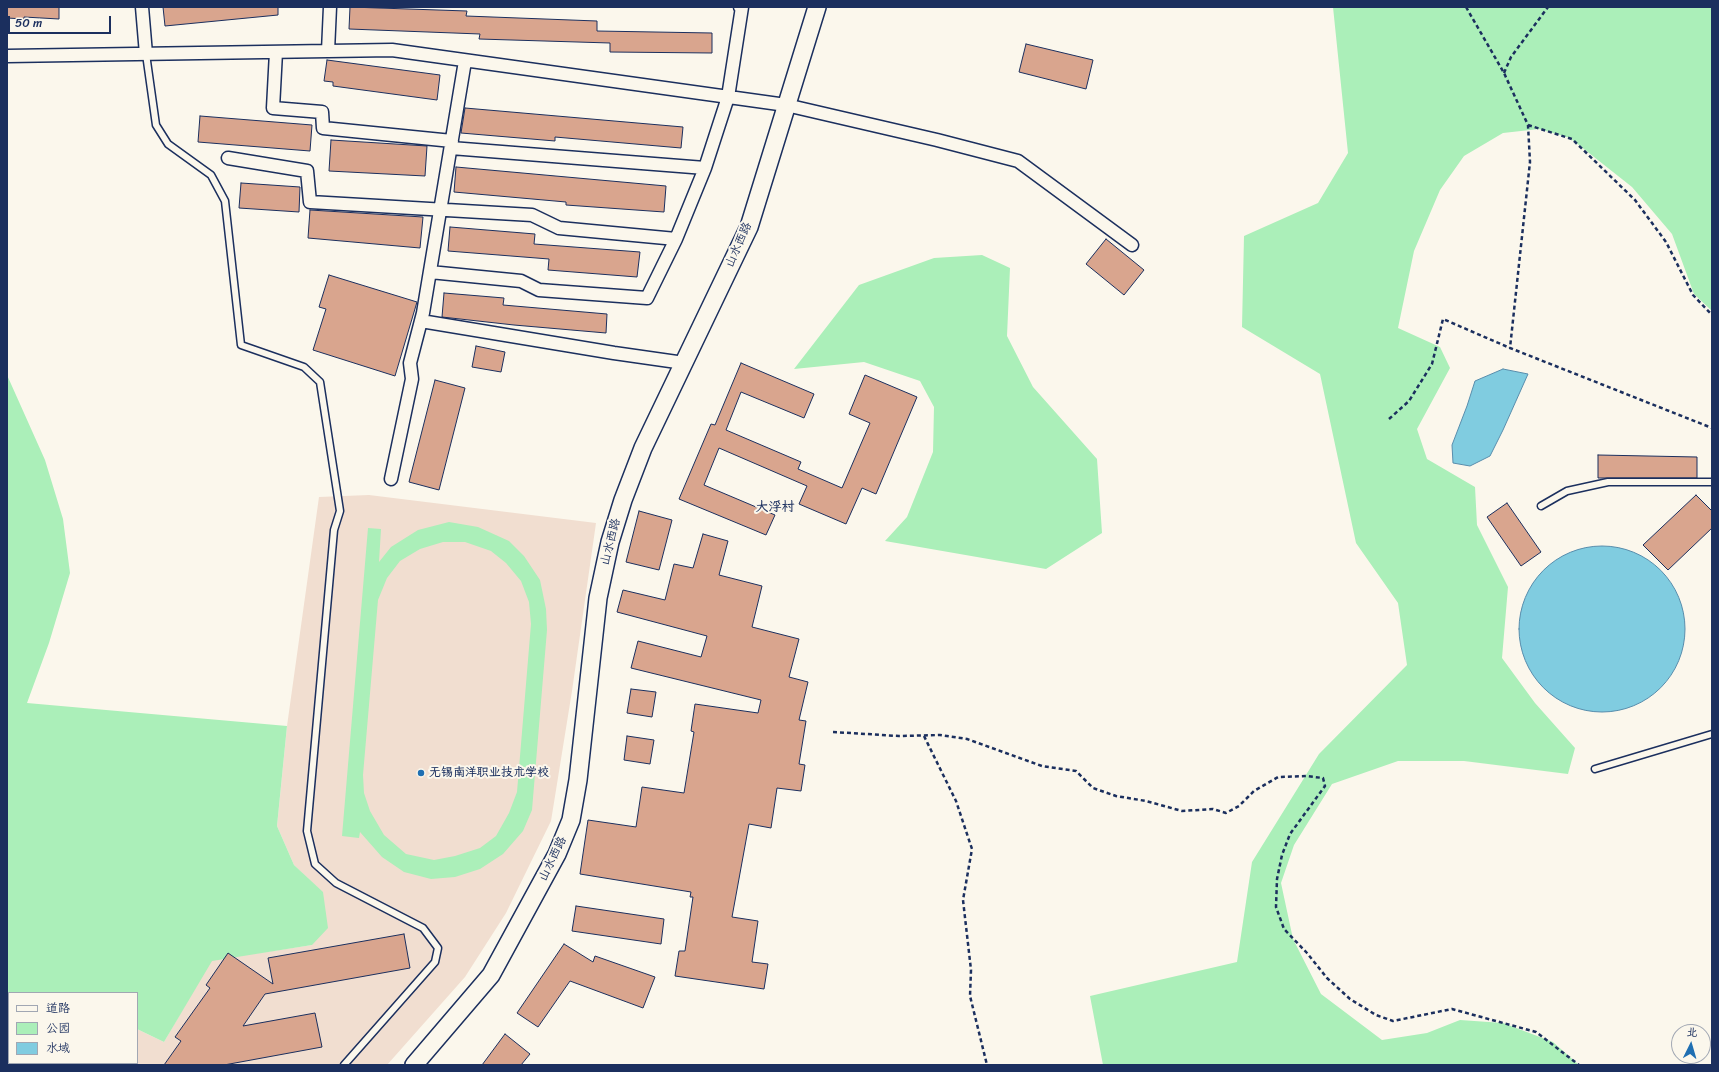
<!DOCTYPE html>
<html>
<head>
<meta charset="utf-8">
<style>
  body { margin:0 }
  #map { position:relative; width:1719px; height:1072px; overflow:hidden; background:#fbf7ec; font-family:Sriracha,"LXGW WenKai TC",sans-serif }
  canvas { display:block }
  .frame { position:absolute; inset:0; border:8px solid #1b2f5e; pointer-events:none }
  .legend { position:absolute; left:8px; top:992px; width:130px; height:72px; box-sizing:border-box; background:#fbf7ec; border:1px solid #a1a7b3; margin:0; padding:5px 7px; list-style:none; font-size:12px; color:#1b2f5e }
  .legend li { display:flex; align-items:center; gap:8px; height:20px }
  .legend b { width:20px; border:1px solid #a1a7b3 }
  .north { position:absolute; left:1671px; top:1024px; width:40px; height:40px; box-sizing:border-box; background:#fbf7ec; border:1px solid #a1a7b3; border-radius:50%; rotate:5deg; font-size:11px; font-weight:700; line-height:16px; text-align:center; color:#1b2f5e }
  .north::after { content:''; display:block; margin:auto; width:14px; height:18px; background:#1f6fb2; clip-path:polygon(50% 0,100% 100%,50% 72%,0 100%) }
  .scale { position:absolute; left:8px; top:16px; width:103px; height:18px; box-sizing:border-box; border:2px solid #1b2f5e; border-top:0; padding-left:5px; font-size:12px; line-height:14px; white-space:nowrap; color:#1b2f5e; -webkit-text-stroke:3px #fbf7ec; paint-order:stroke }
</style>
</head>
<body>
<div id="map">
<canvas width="1719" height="1072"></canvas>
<div class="frame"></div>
<ul class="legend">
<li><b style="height:5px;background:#fbf7ec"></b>道路</li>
<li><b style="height:11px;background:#abefb9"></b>公园</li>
<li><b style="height:11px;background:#80cce0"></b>水域</li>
</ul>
<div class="north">北</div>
<div class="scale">50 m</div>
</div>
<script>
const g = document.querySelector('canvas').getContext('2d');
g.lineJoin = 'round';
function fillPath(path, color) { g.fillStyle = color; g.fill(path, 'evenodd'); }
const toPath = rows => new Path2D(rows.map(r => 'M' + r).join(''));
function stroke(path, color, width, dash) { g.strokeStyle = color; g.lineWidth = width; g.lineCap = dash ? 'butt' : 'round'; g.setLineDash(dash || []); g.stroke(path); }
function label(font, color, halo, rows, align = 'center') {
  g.font = font + ' Sriracha,"LXGW WenKai TC",sans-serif'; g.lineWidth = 4; g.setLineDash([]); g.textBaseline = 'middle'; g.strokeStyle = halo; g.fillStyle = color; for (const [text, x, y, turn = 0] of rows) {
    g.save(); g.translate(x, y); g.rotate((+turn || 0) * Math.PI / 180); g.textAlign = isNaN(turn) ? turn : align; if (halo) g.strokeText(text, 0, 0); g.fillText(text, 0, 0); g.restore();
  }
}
const built = toPath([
  [369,495,596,523,572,691,551,821,506,913,465,977,387,1065,71,1065,69,1063,137,1063,137,1029,164,1042,211,960,312,945,323,893,294,865,277,826,287,726,319,497]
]);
const green = toPath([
  [1333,7,1712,7,1712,311,1694,294,1672,234,1632,187,1570,138,1539,129,1503,133,1464,156,1440,190,1414,251,1398,328,1440,347,1450,368,1417,429,1427,459,1475,487,1477,525,1508,587,1502,658,1535,703,1575,748,1568,774,1464,761,1398,761,1332,784,1294,845,1281,883,1293,939,1321,994,1382,1040,1427,1033,1460,1020,1503,1023,1553,1042,1579,1065,1103,1065,1090,996,1237,962,1252,862,1319,754,1407,665,1398,603,1356,543,1320,374,1242,327,1244,236,1318,203,1348,153],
  [982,255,1010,268,1007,336,1033,387,1097,459,1102,533,1046,569,885,541,907,517,933,452,934,407,920,381,864,362,794,369,859,285,934,258],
  [7,375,45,460,63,519,70,573,49,643,27,703,287,726,277,826,294,865,323,892,328,928,312,945,212,961,164,1042,137,1029,137,993,9,993,9,1063,69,1063,71,1065,7,1065],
  [449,522,478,527,509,541,524,556,540,580,546,609,547,630,532,810,523,831,503,854,480,869,455,877,431,879,404,872,382,857,360,832,359,838,342,836,368,528,381,529,379,562,391,547,418,530],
  [443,542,465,542,491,551,506,563,521,581,529,602,531,624,517,792,509,813,496,836,480,848,455,856,434,860,406,854,384,835,370,811,364,793,363,775,378,600,387,578,400,561,420,549]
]);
const water = toPath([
  [1503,369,1528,374,1503,430,1490,456,1470,466,1453,463,1452,445,1467,406,1475,381,1503,369],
  '1519 629a83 83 0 1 1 166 0a83 83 0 1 1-166 0Z'
]);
const building = toPath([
  [7,7,59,7,59,19,24,17,24,19,7,18,7,7],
  [163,7,278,7,278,15,165,26,163,7],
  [350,7,467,11,466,16,597,21,597,31,712,33,712,53,610,52,610,43,479,39,480,34,349,29,350,7],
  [1026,44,1093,60,1086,89,1019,72,1026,44],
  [327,60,440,75,437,100,333,86,333,82,324,81,327,60],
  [465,108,683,127,681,148,555,137,555,141,461,133,465,108],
  [200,116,312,125,310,151,198,142,200,116],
  [331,140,427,146,425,176,329,171,331,140],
  [456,167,666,186,664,212,566,205,566,202,454,192,456,167],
  [241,183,300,187,299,212,239,208,241,183],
  [310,210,423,217,420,248,308,238,310,210],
  [450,227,535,234,534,244,640,252,637,277,548,270,549,259,448,251,450,227],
  [1106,239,1144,270,1124,295,1086,264,1106,239],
  [329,275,417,302,395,376,313,350,326,309,319,307,329,275],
  [444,293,504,298,503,305,607,314,606,333,514,325,442,317,444,293],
  [476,346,505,352,501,372,472,367,476,346],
  [741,363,814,394,804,418,741,392,726,430,801,462,798,469,842,488,870,423,849,414,865,375,917,397,876,494,862,488,846,524,799,504,807,486,719,448,704,485,775,515,766,535,679,499,711,424,715,425,741,363],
  [435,380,465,388,439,490,409,482,435,380],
  [1598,455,1697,457,1697,478,1598,478,1598,455],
  [1696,495,1712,511,1712,528,1668,570,1643,545,1696,495],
  [1507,503,1541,552,1521,566,1487,517,1507,503],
  [639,511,672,520,659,570,626,562,639,511],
  [703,534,728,541,719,575,762,586,752,627,799,639,789,677,808,682,799,720,806,721,799,764,805,765,801,791,777,788,771,828,749,824,732,917,758,921,752,962,768,964,764,989,675,976,679,951,685,951,693,897,690,897,691,892,580,874,588,820,636,827,642,787,684,793,694,732,691,731,695,704,758,713,761,700,631,668,638,641,701,657,707,636,617,612,623,590,665,600,674,564,693,568,703,534],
  [631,689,656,692,652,717,627,713,631,689],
  [627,736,654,740,650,764,624,760,627,736],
  [576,906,664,919,661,944,572,931,576,906],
  [404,934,410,968,265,994,243,1026,315,1013,322,1047,224,1065,164,1065,181,1041,175,1037,210,988,206,985,228,953,273,984,268,958,404,934],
  [564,944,593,962,595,956,655,977,643,1008,570,981,538,1027,517,1013,564,944],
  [505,1034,530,1054,521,1065,482,1065,505,1034]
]);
const path = toPath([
  [1466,7,1504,73,1528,125,1530,162,1510,348],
  [1504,73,1511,57,1548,7],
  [1528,125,1572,139,1635,200,1666,242,1693,295,1712,315],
  [1389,419,1409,401,1432,364,1443,319,1510,348,1712,428],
  [833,732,899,736,940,735,967,739,1042,766,1076,771,1093,788,1116,796,1146,801,1182,811,1213,809,1226,813,1239,806,1254,791,1278,777,1306,776,1323,778,1325,786,1290,834,1282,855,1277,879,1276,907,1284,929,1307,953,1327,978,1350,999,1376,1015,1393,1021,1452,1009,1536,1032,1579,1065],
  [924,736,956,801,972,849,963,900,971,970,970,996,987,1065]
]);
const lane = toPath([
  [146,54,156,125,168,144,211,175,225,201,241,345,304,367,320,382,340,511,334,530,307,831,315,864,336,883,423,928,438,948,435,962,344,1065],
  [1541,506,1567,491,1608,482,1712,482],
  [1595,769,1712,734]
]);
const street = toPath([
  [142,7,146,54],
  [328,51,330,7],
  [276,52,273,108,322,112,323,128,452,141],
  [7,56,392,50,786,105,937,140,1018,161,1132,245],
  [451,148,705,168,728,97,742,7,740,7],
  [228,158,307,171,310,202,532,215,559,228,676,239,705,168],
  [430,272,521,281,539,290,647,298,676,239],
  [421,321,614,353,684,363],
  [391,479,412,379,410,363,423,313,465,61]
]);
const secondary = toPath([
  [414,1065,491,975,557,854,571,820,578,780,598,598,610,542,623,500,643,448,749,227,817,7]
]);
const markers = [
  [421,773,4,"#1f6fb2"]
];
const streetNames = [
  ["山水西路",739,245,-66],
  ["山水西路",611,542,-76],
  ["山水西路",553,859,-64]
];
const poiNames = [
  ["无锡南洋职业技术学校",429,773]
];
const neighbourhoodNames = [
  ["大浮村",775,508]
];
fillPath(built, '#f1ded0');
fillPath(green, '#abefb9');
fillPath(water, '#80cce0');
stroke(water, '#588dac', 1);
fillPath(building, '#d9a58e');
stroke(building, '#1b2f5e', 1);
stroke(lane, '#1b2f5e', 9);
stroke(street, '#1b2f5e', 15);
stroke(secondary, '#1b2f5e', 20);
stroke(path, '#1b2f5e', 2.5, [4, 3]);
stroke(lane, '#fbf7ec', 6);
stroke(street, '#fbf7ec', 12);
stroke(secondary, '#fbf7ec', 17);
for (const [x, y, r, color] of markers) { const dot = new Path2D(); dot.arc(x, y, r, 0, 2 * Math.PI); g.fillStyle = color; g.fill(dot); stroke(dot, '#fbf7ec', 1.5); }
label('12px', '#1b2f5e', '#fbf7ec', streetNames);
label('bold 12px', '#1b2f5e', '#fbf7ec', poiNames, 'left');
label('bold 13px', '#1b2f5e', '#fbf7ec', neighbourhoodNames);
</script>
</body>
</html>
